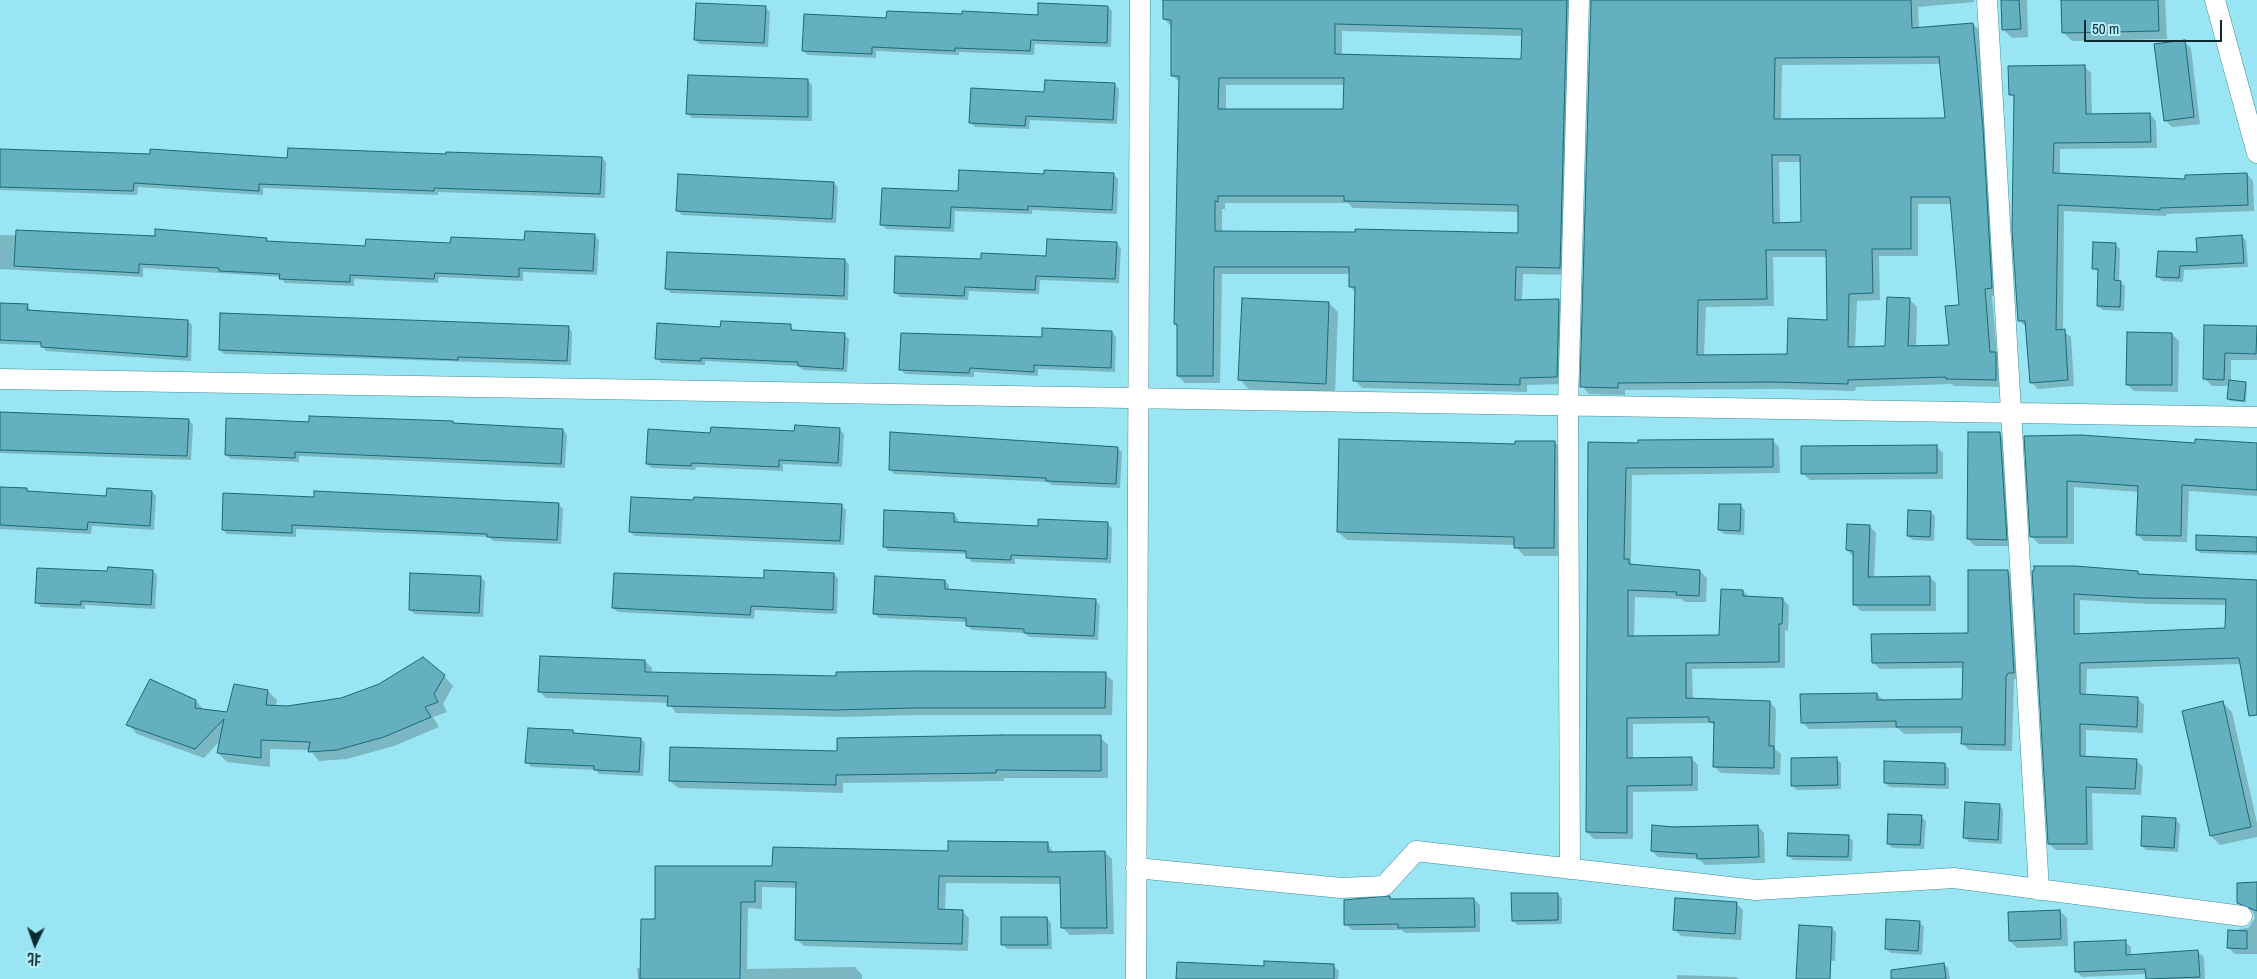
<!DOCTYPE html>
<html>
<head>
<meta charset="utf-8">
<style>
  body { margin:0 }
  #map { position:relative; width:2257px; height:979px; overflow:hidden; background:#99e5f3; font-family:"Archivo Narrow","Noto Sans SC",sans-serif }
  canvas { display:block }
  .north { position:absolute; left:10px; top:919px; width:50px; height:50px; -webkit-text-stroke:4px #b4effb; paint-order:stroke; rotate:183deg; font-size:14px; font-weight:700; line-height:20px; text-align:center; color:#0c2c32 }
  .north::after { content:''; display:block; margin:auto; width:18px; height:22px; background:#0c2c32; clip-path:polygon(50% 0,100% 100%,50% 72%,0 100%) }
  .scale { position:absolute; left:2084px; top:20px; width:138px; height:22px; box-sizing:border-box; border:2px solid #0c2c32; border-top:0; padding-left:6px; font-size:15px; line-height:18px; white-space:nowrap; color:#0c2c32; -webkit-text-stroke:4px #b4effb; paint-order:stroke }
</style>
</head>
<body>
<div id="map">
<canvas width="2257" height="979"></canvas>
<div class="north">北</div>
<div class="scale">50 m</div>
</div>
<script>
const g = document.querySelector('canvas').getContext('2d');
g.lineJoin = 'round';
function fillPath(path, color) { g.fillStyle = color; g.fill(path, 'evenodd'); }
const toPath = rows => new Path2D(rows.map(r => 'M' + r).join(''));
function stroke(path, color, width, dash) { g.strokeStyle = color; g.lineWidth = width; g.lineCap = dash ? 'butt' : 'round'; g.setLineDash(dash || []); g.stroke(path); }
const shadow = toPath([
  [1165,0,1578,0,1567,275,1523,274,1522,302,1558,301,1566,308,1564,384,1527,385,1527,392,1362,388,1355,380,1356,293,1350,286,1350,274,1222,274,1220,383,1185,383,1178,376,1179,327,1175,324,1180,83,1172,75,1172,27,1164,19],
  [1342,31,1523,36,1523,61,1342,56],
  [1226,85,1345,85,1345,111,1226,110],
  [1225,203,1348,203,1353,208,1519,212,1519,234,1222,233,1222,209,1225,209],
  [1592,0,1974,0,1974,2,1918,7,1919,28,1973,24,1981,32,1999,295,1992,296,1997,355,2003,361,2003,387,1954,386,1952,384,1856,387,1855,391,1782,389,1625,390,1625,395,1589,394,1582,386],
  [1941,64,1946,119,1781,120,1782,65],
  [1779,162,1802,162,1802,224,1780,224],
  [1918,204,1952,204,1961,306,1950,346,1916,347,1917,307,1909,299,1886,348,1855,348,1857,301,1880,300,1879,256,1918,256],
  [1773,257,1827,257,1828,321,1788,355,1704,356,1706,307,1774,306],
  [2002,0,2027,0,2028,37,2012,38,2004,30],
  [2063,0,2165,0,2167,39,2072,41,2064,33],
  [765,7,770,12,768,47,700,44,695,40],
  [1108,7,1112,11,1111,47,1035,44,1034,55,959,52,959,55,876,51,876,58,808,55,803,51,963,15,1039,16],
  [2184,42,2191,48,2200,124,2172,127,2165,120],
  [2084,66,2091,73,2092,115,2150,114,2156,121,2157,148,2060,149,2060,175,2187,181,2247,174,2253,181,2254,211,2166,214,2166,216,2064,211,2063,331,2071,337,2074,386,2038,389,2031,382,2026,327,2019,320,2015,99,2010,94],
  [807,80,812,85,812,121,692,118,687,113],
  [1114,84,1119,89,1117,124,1030,120,1029,129,975,127,970,122,1045,93],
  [0,151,288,159,447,156,602,158,606,162,605,198,438,192,438,195,263,188,263,195,138,187,137,195,0,190],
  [1113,174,1118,179,1117,214,1032,210,1032,214,955,211,954,232,886,229,882,225,959,193,1045,175],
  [833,183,838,187,836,223,682,215,678,211],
  [0,235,266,239,270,243,367,247,525,241,594,235,599,240,597,275,523,272,523,281,439,277,438,283,354,279,354,286,285,283,281,277,143,268,143,277,0,269],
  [2242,236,2246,241,2248,267,2184,270,2183,282,2162,281,2158,276,2198,254],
  [1116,243,1121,248,1119,283,1040,280,1039,294,969,291,968,300,900,297,895,292,982,261,1047,257],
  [2115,245,2120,249,2119,282,2125,286,2124,311,2103,310,2098,306,2100,273,2093,268],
  [845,260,849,264,848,300,671,293,666,289],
  [1329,303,1338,312,1335,393,1249,389,1240,380],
  [0,304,27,305,31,311,188,321,192,325,191,361,46,351,42,345,0,344],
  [790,326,795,332,844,335,849,339,847,372,803,370,799,366,705,361,705,365,661,363,657,358,722,328],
  [2205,326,2257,328,2257,360,2231,360,2231,382,2247,385,2246,402,2230,401,2229,399,2230,386,2212,386,2205,379],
  [568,327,572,332,571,365,224,354,220,350],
  [1112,332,1116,337,1115,372,1038,369,1038,376,974,372,974,377,905,374,901,370,1043,338],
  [2172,334,2179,341,2178,392,2134,391,2127,384],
  [0,413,189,420,193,425,191,460,0,453],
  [310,423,563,430,567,435,565,468,299,456,299,462,231,459,226,455],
  [839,429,844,434,842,467,783,464,783,471,696,467,695,470,652,468,647,464,712,434],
  [2000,434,2007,441,2013,546,1975,546,1968,539],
  [2026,437,2196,444,2257,445,2257,496,2189,491,2187,542,2144,541,2137,534,2139,492,2074,487,2074,544,2039,544,2032,537],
  [1773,441,1779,447,1780,473,1632,475,1631,563,1633,566,1700,571,1707,578,1706,602,1685,602,1681,599,1635,597,1634,637,1720,636,1743,591,1750,598,1783,599,1789,606,1788,631,1785,630,1785,668,1692,669,1693,700,1770,702,1776,709,1775,749,1781,754,1780,775,1721,773,1714,766,1715,726,1712,723,1633,724,1633,759,1691,758,1698,765,1698,791,1633,792,1633,839,1594,839,1587,832,1589,443,1639,445],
  [1555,442,1563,451,1562,556,1524,556,1515,545,1347,540,1338,532,1516,445],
  [1936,446,1943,453,1943,479,1810,480,1803,474],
  [1117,448,1122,452,1120,488,1052,485,1048,482,894,474,890,469],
  [0,490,108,497,152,492,156,496,154,530,92,526,91,534,0,529],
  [315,498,558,504,563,509,561,544,493,541,489,537,296,529,296,537,227,534,223,530],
  [841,505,846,510,844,545,635,536,630,532],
  [1741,506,1745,510,1744,535,1724,534,1719,530],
  [1930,512,1935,516,1934,541,1913,540,1908,536],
  [954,514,958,519,958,523,1039,527,1107,523,1112,528,1111,563,1015,559,1015,564,971,562,967,554,888,551,884,546],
  [1869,526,1876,533,1874,578,1929,577,1936,583,1936,611,1861,611,1855,605,1854,557,1847,550],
  [2257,539,2257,555,2200,553,2197,549],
  [153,571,157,575,155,609,85,605,85,609,41,607,37,602,109,573],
  [2008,572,2015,578,2021,679,2014,679,2012,751,1969,750,1963,744,1963,733,1904,734,1898,728,1809,729,1802,722,1877,694,1884,701,1963,700,1964,668,1880,669,1873,662,1969,634],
  [2034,572,2137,572,2141,575,2257,581,2257,700,2241,664,2087,669,2086,696,2138,699,2144,705,2143,733,2086,730,2086,758,2136,760,2143,767,2141,795,2092,793,2093,850,2056,850,2049,844],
  [2080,600,2148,604,2227,605,2226,629,2080,635],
  [834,574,838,579,837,614,755,610,754,619,618,612,613,608,765,580],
  [480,577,485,581,483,617,414,614,410,609],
  [945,581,949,585,949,591,1095,600,1100,605,1098,640,1029,637,1025,633,972,630,967,625,967,622,879,618,874,613],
  [645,661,652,668,652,673,837,678,1105,674,1113,681,1112,715,920,715,842,717,676,713,669,703,546,698,539,691],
  [444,676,453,686,443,704,447,712,433,717,439,727,394,746,347,759,319,761,310,750,270,749,270,767,227,762,218,753,220,741,204,758,137,734,128,724,196,701,205,711,228,713,268,691,277,700,276,707,287,707,342,699],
  [2223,703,2232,712,2257,823,2257,837,2220,845,2211,836],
  [572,731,576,735,641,739,645,743,643,776,599,774,596,770,531,767,527,762],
  [1100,737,1108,745,1108,778,1004,778,1004,781,843,783,843,793,678,788,670,781,838,752],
  [1837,759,1841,763,1841,789,1797,790,1792,785],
  [1945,764,1949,769,1949,789,1890,787,1885,783],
  [1999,805,2003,810,2002,844,1969,842,1964,837],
  [1921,817,1926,821,1924,849,1892,848,1888,843],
  [2175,819,2180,824,2178,852,2146,850,2142,846],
  [1653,826,1758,826,1764,833,1765,863,1705,865,1699,859,1658,857,1652,851],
  [1848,836,1853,841,1852,861,1793,860,1788,855],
  [1047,843,1054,853,1105,852,1112,859,1114,934,1070,935,1063,928,1061,884,946,883,945,910,962,911,969,918,968,951,804,946,796,939,797,888,762,887,762,909,748,908,747,969,855,967,862,975,862,979,638,979,637,968,642,968,656,920,774,868],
  [2257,884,2257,954,2235,954,2229,948,2239,929,2248,928,2255,918,2253,911,2245,909,2238,903],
  [1557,894,1562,898,1562,924,1517,925,1513,920],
  [1390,898,1393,901,1474,899,1480,905,1480,932,1405,933,1402,930,1352,930,1346,924],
  [1736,903,1743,910,1741,940,1681,936,1674,929],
  [2060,911,2067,918,2068,946,2017,948,2010,941],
  [1047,918,1051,923,1052,949,1007,949,1003,945],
  [1919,922,1924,927,1922,955,1891,953,1886,949],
  [1832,928,1836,932,1835,961,1820,960,1819,979,1797,979],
  [2125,942,2131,947,2131,956,2198,952,2204,957,2205,979,2147,979,2147,974,2082,977,2076,971],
  [1944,964,1948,968,1950,979,1912,979],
  [1334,966,1339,971,1338,979,1177,979,1265,967],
  [1677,975,1736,977,1739,979,1677,979]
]);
const building = toPath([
  [1163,0,1567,0,1560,268,1516,267,1515,300,1559,299,1557,377,1520,378,1520,385,1353,381,1355,287,1349,287,1349,267,1214,267,1213,376,1177,376,1177,324,1174,324,1179,76,1171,76,1171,20,1163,19,1163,0],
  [1335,24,1522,29,1521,59,1335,54,1335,24],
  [1219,78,1344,78,1343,109,1218,109,1219,78],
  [1218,196,1344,196,1344,201,1518,205,1518,233,1355,229,1355,232,1215,231,1215,201,1218,202,1218,196],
  [1591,0,1911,0,1912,28,1973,23,1983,128,1992,288,1985,289,1990,352,1996,352,1996,380,1946,379,1946,377,1848,380,1848,384,1774,382,1618,383,1618,388,1580,387,1591,0],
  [1939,57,1945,118,1774,119,1775,58,1939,57],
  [1772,155,1800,155,1801,222,1773,223,1772,155],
  [1911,197,1950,197,1959,305,1945,306,1949,345,1908,346,1910,298,1887,297,1885,346,1848,347,1849,294,1873,293,1872,249,1911,249,1911,197],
  [1766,250,1826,250,1827,320,1788,318,1787,354,1697,355,1698,300,1767,299,1766,250],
  [2001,0,2019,0,2021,29,2002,30,2001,0],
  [2061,0,2158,0,2159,31,2062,33,2061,0],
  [696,3,766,6,764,43,694,40,696,3],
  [1038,3,1108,6,1107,43,1031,40,1030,51,955,48,955,51,872,47,872,54,802,51,804,14,886,18,887,11,962,14,962,11,1038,15,1038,3],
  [2185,40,2194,117,2164,121,2154,44,2185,40],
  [2085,65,2086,114,2150,113,2151,142,2054,143,2053,173,2185,179,2185,175,2247,173,2248,205,2160,208,2160,210,2058,205,2056,330,2065,329,2068,380,2030,383,2025,321,2018,321,2012,230,2014,95,2009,95,2008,66,2085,65],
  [688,75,808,79,808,117,686,114,688,75],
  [1045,80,1115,83,1113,120,1026,116,1025,126,969,123,971,88,1044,92,1045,80],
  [288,148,446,154,446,152,602,157,600,194,434,188,434,191,259,184,259,191,134,183,133,191,0,187,0,149,150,154,150,149,287,158,288,148],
  [959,170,1044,174,1044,170,1114,173,1112,210,1028,206,1028,210,951,207,950,228,880,225,882,188,958,191,959,170],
  [678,174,834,182,832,219,676,211,678,174],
  [155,229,267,238,266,241,365,246,366,239,450,243,451,237,524,240,525,231,595,234,593,271,519,268,519,277,435,273,434,279,350,275,350,282,279,279,280,274,219,271,219,268,139,264,139,273,14,266,16,230,155,236,155,229],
  [2242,235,2244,263,2180,266,2179,278,2156,277,2158,251,2197,252,2196,238,2242,235],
  [1047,239,1117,242,1115,279,1036,276,1035,290,965,287,964,296,894,293,895,256,981,259,981,253,1046,256,1047,239],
  [2093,242,2116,243,2114,280,2121,281,2120,307,2097,306,2098,269,2092,269,2093,242],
  [667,252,845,259,844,296,665,289,667,252],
  [1242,298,1329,302,1326,384,1238,380,1242,298],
  [0,303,28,304,27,310,188,320,187,357,41,347,41,342,0,340,0,303],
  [220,313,569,326,567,361,458,357,458,360,219,350,220,313],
  [721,321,791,324,791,330,845,333,843,369,798,366,798,362,701,358,701,361,655,359,657,323,720,327,721,321],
  [2204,325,2257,326,2256,354,2225,353,2224,380,2203,379,2204,325],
  [1042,328,1112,331,1111,368,1034,365,1034,372,970,368,969,373,899,370,901,333,1042,337,1042,328],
  [2127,332,2172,333,2172,385,2126,385,2127,332],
  [2229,380,2246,382,2244,401,2227,399,2229,380],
  [0,412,189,419,187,456,0,450,0,412],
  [309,416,453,421,453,423,563,429,561,464,295,452,295,458,225,455,226,418,309,422,309,416],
  [795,425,840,428,838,463,779,460,779,467,692,463,691,466,646,464,648,429,710,433,711,427,794,431,795,425],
  [890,432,1118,447,1116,484,1046,481,1046,478,889,470,890,432],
  [1968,432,2000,432,2007,540,1967,539,1968,432],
  [2081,435,2195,443,2195,439,2257,443,2257,490,2182,485,2181,536,2136,535,2138,486,2067,481,2067,537,2030,537,2024,436,2081,435],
  [1339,439,1515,444,1515,441,1555,441,1554,548,1514,548,1514,537,1337,532,1339,439],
  [1773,439,1773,467,1626,468,1624,559,1629,559,1629,564,1700,570,1699,596,1676,595,1677,592,1628,590,1628,636,1719,635,1721,589,1743,590,1743,596,1783,598,1782,624,1779,624,1779,662,1686,663,1686,698,1770,701,1769,746,1774,746,1774,768,1713,767,1714,722,1709,722,1709,717,1627,718,1627,758,1692,757,1692,785,1627,786,1627,833,1586,832,1588,442,1638,443,1638,440,1773,439],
  [1937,445,1937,473,1801,474,1801,446,1937,445],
  [0,487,27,488,27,491,106,496,107,488,152,491,150,526,88,522,87,530,0,525,0,487],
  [314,491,559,503,557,540,487,537,487,534,292,525,292,533,222,530,223,493,314,497,314,491],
  [631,497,693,500,694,497,842,504,840,541,629,532,631,497],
  [1719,504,1741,504,1740,531,1718,530,1719,504],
  [884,510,954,513,954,522,1038,526,1038,519,1108,522,1107,559,1011,555,1011,560,966,558,966,551,883,547,884,510],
  [1908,510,1931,511,1930,537,1907,536,1908,510],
  [1847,524,1870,525,1868,577,1930,576,1930,605,1853,605,1853,551,1846,550,1847,524],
  [2196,535,2257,537,2257,552,2196,550,2196,535],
  [2034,566,2075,566,2138,571,2138,574,2257,580,2257,715,2249,716,2239,658,2080,663,2080,694,2138,697,2137,727,2080,724,2080,756,2137,759,2135,789,2086,787,2087,844,2048,844,2032,571,2034,571,2034,566],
  [2074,594,2141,598,2226,599,2225,628,2074,634,2074,594],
  [108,567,153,570,151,605,81,601,81,605,35,603,37,568,107,571,108,567],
  [764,570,834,573,833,610,751,606,750,615,612,608,614,573,764,578,764,570],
  [1968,570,2008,570,2014,673,2008,673,2006,677,2005,745,1961,744,1962,727,1896,727,1896,721,1801,723,1800,694,1877,693,1877,700,1962,699,1963,662,1872,663,1871,634,1968,633,1968,570],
  [410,573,481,576,479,613,409,610,410,573],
  [875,576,945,580,945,589,1096,599,1094,636,1024,633,1024,629,966,626,966,618,873,614,875,576],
  [540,656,645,660,645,672,836,676,836,672,917,671,1106,672,1105,708,912,708,834,710,667,706,668,696,538,692,540,656],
  [423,657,445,675,434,694,438,702,425,707,431,717,384,737,337,750,308,752,310,742,261,740,261,758,217,753,224,719,195,749,126,725,150,679,196,700,195,708,227,712,234,684,268,690,266,705,287,706,341,698,379,684,423,657],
  [2223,701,2251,827,2210,836,2182,711,2223,701],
  [528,728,573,730,573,733,641,738,639,772,594,770,594,766,525,763,528,728],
  [1001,735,1101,735,1101,771,996,770,996,773,836,775,836,785,669,781,670,747,837,751,837,738,1001,735],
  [1837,757,1838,785,1791,786,1791,758,1837,757],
  [1884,761,1945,763,1945,785,1884,783,1884,761],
  [1965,802,2000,804,1998,840,1963,838,1965,802],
  [1888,814,1922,815,1920,845,1887,844,1888,814],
  [2142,816,2176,818,2174,848,2141,846,2142,816],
  [1652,825,1674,827,1758,825,1759,857,1697,859,1697,854,1651,851,1652,825],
  [1788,833,1849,835,1848,857,1787,856,1788,833],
  [948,841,1048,842,1048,852,1105,851,1107,928,1061,928,1060,877,939,876,938,909,963,910,962,944,795,940,796,882,755,881,755,902,741,902,740,979,640,979,641,919,655,919,655,866,772,866,773,847,948,851,948,841],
  [2257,882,2257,911,2237,903,2237,883,2257,882],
  [1511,893,1558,893,1558,920,1512,921,1511,893],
  [1388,896,1390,896,1390,899,1474,898,1475,927,1398,928,1398,924,1344,925,1344,900,1388,896],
  [1675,898,1737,902,1735,934,1673,930,1675,898],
  [2060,910,2061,939,2009,941,2008,912,2060,910],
  [1001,917,1047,917,1048,945,1001,945,1001,917],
  [1886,919,1920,921,1918,951,1885,949,1886,919],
  [1799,925,1832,927,1830,979,1796,979,1799,925],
  [2228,930,2247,931,2247,949,2227,948,2228,930],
  [2126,940,2126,955,2198,950,2200,977,2146,979,2145,969,2075,972,2074,942,2126,940],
  [1264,961,1334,964,1334,979,1176,979,1177,962,1264,966,1264,961],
  [1944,963,1946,979,1891,979,1891,970,1944,963]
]);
const minor = toPath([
  [1987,0,2039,890],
  [2215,0,2257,153],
  [0,379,2257,417],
  [1136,868,1341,888,1384,886,1416,851,1756,890,1954,878,2242,916],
  [1570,869,1568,405,1579,0],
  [1136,979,1140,0]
]);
fillPath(shadow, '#0003');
fillPath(building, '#65b0be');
stroke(building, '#186a77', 1);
stroke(minor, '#418c9a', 21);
stroke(minor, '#fff', 20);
</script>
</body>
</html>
